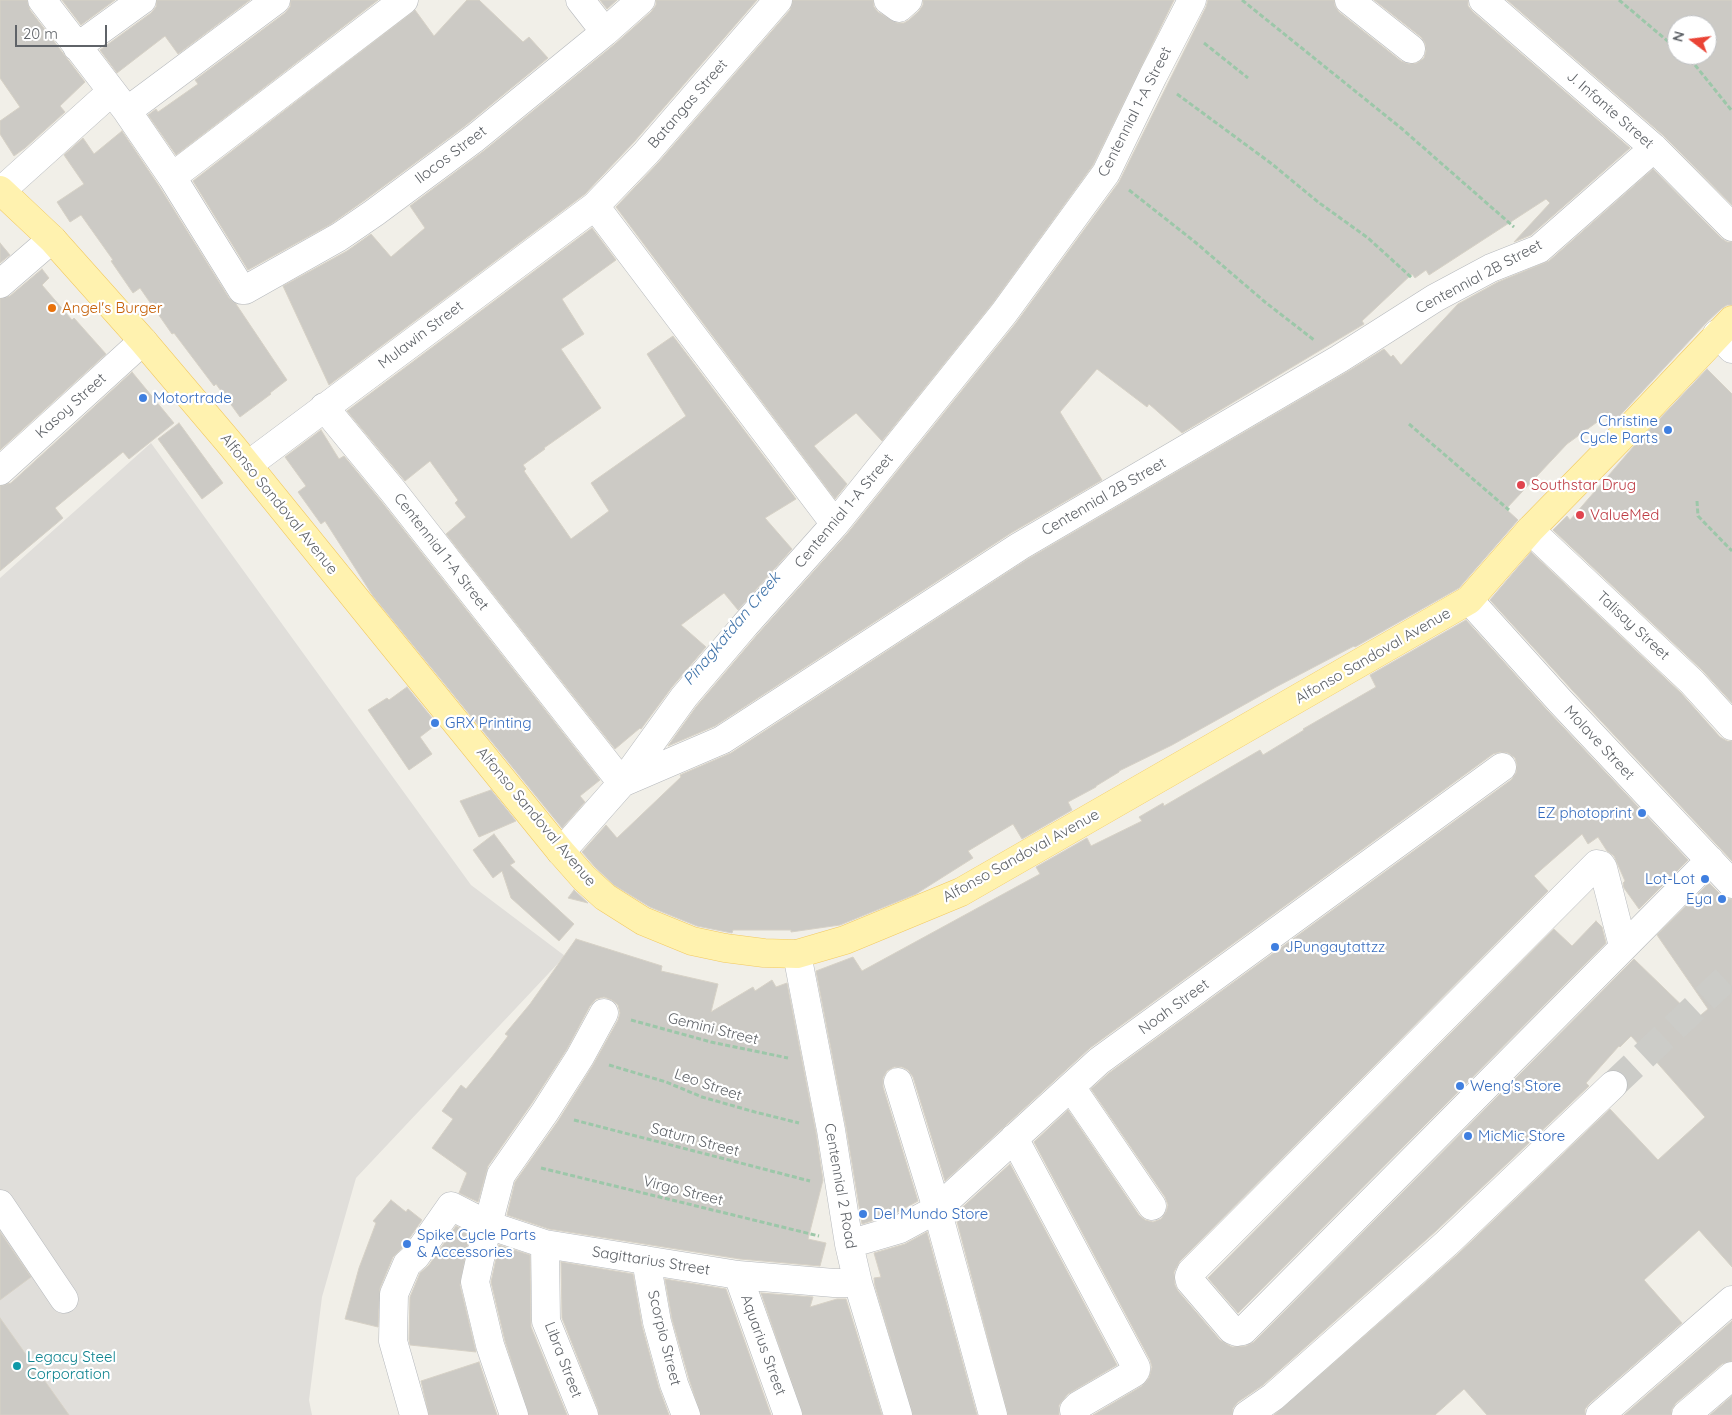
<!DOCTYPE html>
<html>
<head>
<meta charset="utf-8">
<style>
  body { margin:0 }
  #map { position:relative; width:1732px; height:1415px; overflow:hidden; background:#f1efe8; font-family:Quicksand,sans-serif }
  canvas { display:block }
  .north { position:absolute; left:1667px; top:15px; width:50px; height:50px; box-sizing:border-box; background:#fff; border:1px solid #bfc1c3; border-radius:50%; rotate:285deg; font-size:14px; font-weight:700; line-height:20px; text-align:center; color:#5f6368 }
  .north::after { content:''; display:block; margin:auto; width:18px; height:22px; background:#ea4335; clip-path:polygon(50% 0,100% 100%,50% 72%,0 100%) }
  .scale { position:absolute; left:15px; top:25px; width:92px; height:22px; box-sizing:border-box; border:2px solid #5f6368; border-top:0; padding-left:6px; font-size:15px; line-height:18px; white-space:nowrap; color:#5f6368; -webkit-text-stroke:4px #fff; paint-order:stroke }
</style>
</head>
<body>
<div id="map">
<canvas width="1732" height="1415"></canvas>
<div class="north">N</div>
<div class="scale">20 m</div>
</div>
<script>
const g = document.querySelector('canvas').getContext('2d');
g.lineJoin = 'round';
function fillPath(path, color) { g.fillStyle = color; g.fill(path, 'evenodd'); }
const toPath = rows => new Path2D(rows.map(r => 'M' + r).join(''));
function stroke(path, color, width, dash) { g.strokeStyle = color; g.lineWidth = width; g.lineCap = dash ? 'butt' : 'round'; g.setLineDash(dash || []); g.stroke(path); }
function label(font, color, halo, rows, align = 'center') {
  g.font = font + ' Quicksand,sans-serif'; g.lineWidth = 4.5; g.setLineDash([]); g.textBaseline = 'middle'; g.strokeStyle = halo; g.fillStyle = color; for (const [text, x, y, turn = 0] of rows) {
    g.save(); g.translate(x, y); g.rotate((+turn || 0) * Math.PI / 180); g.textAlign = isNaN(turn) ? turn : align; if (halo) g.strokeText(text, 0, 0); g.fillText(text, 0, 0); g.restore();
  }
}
const industrial = toPath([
  [151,443,471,885,565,956,356,1178,322,1297,309,1400,312,1415,0,1415,0,578]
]);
const building = toPath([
  [0,0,27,0,30,10,85,82,60,106,65,112,25,148,14,156,0,134,0,121,20,107,0,78,0,0],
  [62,0,115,0,81,25,62,0],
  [157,0,250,0,178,54,165,36,117,73,100,50,151,13,156,7,157,0],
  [291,0,378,0,176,155,148,115,156,109,158,112,198,84,195,80,285,13,290,7,291,0],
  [467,0,479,0,523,42,529,37,548,58,465,126,365,200,331,224,248,270,193,181,415,10,434,36,467,0],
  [600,0,617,0,607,9,600,0],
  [656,0,757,0,634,142,585,194,329,385,283,286,347,251,371,234,391,257,425,228,410,206,485,150,615,44,651,12,656,5,656,0],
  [793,0,873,0,874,7,878,12,897,23,904,23,909,20,919,11,923,5,923,0,1174,0,1093,165,992,304,882,441,856,413,814,446,847,484,835,499,616,207,658,163,790,10,793,0],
  [1208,0,1334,0,1335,6,1339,12,1401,61,1409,64,1417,63,1424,58,1426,51,1425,43,1421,37,1374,0,1468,0,1468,6,1473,12,1630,148,1531,235,1514,242,1550,203,1546,199,1429,275,1426,270,1415,278,1412,274,1362,321,1364,324,1182,433,1149,404,1147,407,1097,369,1060,412,1102,480,1011,533,715,726,668,746,696,707,757,635,847,534,1016,323,1119,182,1206,7,1208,0],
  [1507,0,1732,0,1732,205,1664,136,1507,0],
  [1677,25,1707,25,1707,55,1677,55,1677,25],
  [122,131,159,186,229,298,236,304,287,380,270,393,271,394,240,417,216,384,214,386,174,333,172,334,140,288,133,293,111,261,113,260,81,215,70,222,57,202,84,184,64,155,83,138,94,154,122,131],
  [1653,169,1721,238,1727,242,1732,242,1732,305,1727,305,1721,309,1706,323,1612,424,1604,417,1567,444,1506,509,1518,520,1459,588,1355,647,1354,646,1276,687,1172,745,1119,771,1119,772,1096,786,1096,787,1068,802,1072,810,1022,839,1013,824,968,851,973,858,916,894,840,925,791,932,791,930,733,930,732,933,697,926,650,907,614,885,595,867,582,852,606,825,617,838,681,777,680,775,731,753,1028,559,1347,372,1384,349,1391,357,1393,355,1401,365,1458,304,1498,282,1549,261,1653,169],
  [592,228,616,260,562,299,584,334,561,349,601,408,544,448,545,449,523,465,526,469,524,471,571,539,609,511,591,483,686,416,647,354,673,336,796,499,765,518,792,549,738,610,724,593,681,625,706,647,672,687,641,729,640,728,615,749,446,534,466,517,455,503,458,500,430,461,405,481,347,411,592,228],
  [0,243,10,255,0,263,0,243],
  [42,269,49,278,42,285,72,320,74,318,106,354,0,450,0,299,10,296,42,269],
  [1707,369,1732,394,1732,703,1703,671,1553,530,1567,516,1570,520,1634,446,1707,369],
  [132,372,174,423,129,459,123,452,55,508,63,518,0,571,0,486,11,483,132,372],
  [179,423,223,483,202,499,158,439,179,423],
  [321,430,339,459,344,456,381,501,600,780,580,796,585,802,562,828,373,596,325,521,321,524,298,492,306,486,285,457,321,430],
  [1531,552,1681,693,1720,737,1727,741,1732,741,1732,861,1572,690,1490,600,1531,552],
  [1466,620,1548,711,1688,860,1639,909,1624,888,1623,883,1625,881,1614,856,1607,851,1598,837,1588,844,1582,834,1534,876,1548,891,1180,1261,1174,1272,1175,1285,1178,1291,1220,1340,1232,1347,1246,1346,1254,1342,1634,959,1696,1019,1708,1009,1657,935,1709,883,1721,895,1727,899,1732,899,1732,1267,1699,1230,1644,1280,1682,1323,1590,1403,1585,1409,1585,1415,1487,1415,1464,1389,1435,1415,1274,1415,1458,1254,1610,1109,1658,1160,1705,1117,1653,1058,1652,1059,1631,1036,1620,1047,1619,1046,1586,1083,1589,1086,1436,1231,1263,1385,1238,1402,1233,1408,1232,1415,1093,1415,1142,1386,1149,1378,1152,1367,1150,1360,1034,1142,1068,1110,1139,1215,1145,1220,1153,1222,1161,1219,1166,1212,1168,1205,1165,1197,1091,1089,1109,1073,1511,780,1516,773,1517,765,1515,758,1508,753,1500,752,1493,754,1090,1048,945,1181,913,1077,908,1070,902,1067,894,1067,887,1071,883,1078,883,1087,918,1201,894,1214,862,1224,846,1127,816,971,853,957,862,971,1040,874,1036,867,1087,838,1091,846,1142,821,1139,817,1163,803,1164,806,1260,750,1263,755,1304,730,1303,729,1376,687,1370,675,1466,620],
  [407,687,437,724,420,737,432,754,409,770,368,710,387,698,389,700,407,687],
  [491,790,516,821,479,837,460,801,491,790],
  [494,834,515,862,510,865,574,924,559,941,511,898,502,871,493,878,473,850,494,834],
  [574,890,588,903,568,898,574,890],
  [1596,921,1602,927,1606,943,1238,1313,1208,1278,1554,929,1572,946,1596,921],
  [576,939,662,966,661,971,718,984,711,1012,753,987,755,991,772,980,776,987,787,983,816,1133,823,1180,808,1239,826,1243,820,1266,740,1259,549,1229,507,1215,515,1182,558,1121,593,1065,618,1020,620,1013,618,1005,612,1000,604,997,596,999,590,1006,567,1049,532,1103,488,1166,478,1202,459,1193,467,1173,432,1148,453,1119,442,1111,461,1085,466,1089,492,1057,508,1036,505,1034,530,1004,576,939],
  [1010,1164,1117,1365,1068,1394,1059,1405,1059,1415,1008,1415,955,1214,1010,1164],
  [391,1200,406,1212,408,1209,422,1220,404,1246,393,1257,380,1288,378,1327,345,1319,359,1268,376,1223,373,1221,391,1200],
  [456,1226,470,1233,460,1285,476,1352,410,1345,409,1339,410,1297,420,1273,429,1265,456,1226],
  [0,1232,31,1277,0,1300,0,1232],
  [927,1232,977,1415,913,1415,875,1286,874,1278,881,1277,874,1253,905,1244,927,1232],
  [499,1245,530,1255,531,1327,567,1415,529,1415,505,1341,491,1282,499,1245],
  [561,1262,633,1274,642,1326,659,1388,669,1415,599,1415,598,1409,562,1318,561,1262],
  [665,1279,726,1289,771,1415,701,1415,689,1379,672,1319,665,1279],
  [761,1293,813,1297,810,1307,837,1299,846,1299,882,1415,803,1415,761,1293],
  [0,1318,69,1415,0,1415,0,1318],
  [1732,1321,1732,1361,1722,1364,1676,1403,1672,1409,1671,1415,1624,1415,1732,1321],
  [479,1362,497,1415,429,1415,421,1381,479,1362],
  [1732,1396,1732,1415,1710,1415,1732,1396]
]);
const minorTunnel = toPath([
  [1613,1085,1732,973]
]);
const path = toPath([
  [1242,0,1401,128,1514,227],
  [1619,0,1677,49],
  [1204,43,1248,78],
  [1684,55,1691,60,1732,111],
  [1177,94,1272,164,1318,202,1368,238,1412,278],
  [1129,190,1195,242,1265,302,1314,340],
  [1409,424,1509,510],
  [1697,501,1698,516,1732,551],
  [631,1020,711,1042,788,1058],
  [609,1065,666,1082,702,1097,755,1112,799,1123],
  [574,1120,810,1181],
  [541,1168,819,1236]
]);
const minor = toPath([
  [42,0,127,111,172,177,242,290,245,290,339,237,374,213,475,138,605,32,641,0],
  [580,0,605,32],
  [888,0,899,8,908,0],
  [1349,0,1411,49],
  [1483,0,1654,148,1732,227],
  [77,47,142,0],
  [127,111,276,0],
  [172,177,404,0],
  [1,191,111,92],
  [595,206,835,524],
  [0,284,52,239],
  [1717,334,1732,349],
  [324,407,393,491,622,783,684,697,745,625,835,524,1004,313,1106,173,1153,76,1192,0],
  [248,465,595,206,646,153,778,0],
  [0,471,143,341],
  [1530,530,1692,682,1732,726],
  [1469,600,1560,701,1732,884],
  [561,852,622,783,722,740,1020,546,1339,359,1435,298,1491,268,1539,249,1654,148],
  [1623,946,1603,868,1601,865,1597,864,1191,1272,1189,1277,1190,1281,1232,1330,1237,1332,1243,1331,1710,860],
  [797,954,831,1130,849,1244,858,1283,898,1415],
  [898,1082,937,1209,993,1415],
  [1071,1087,1152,1206],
  [1014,1138,1136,1367,1136,1370,1134,1373,1079,1405,1074,1410,1075,1415],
  [0,1204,64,1299],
  [545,1244,546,1321,584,1415],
  [849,1244,900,1229,937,1209,1099,1061,1502,767],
  [646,1260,657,1322,674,1384,686,1415],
  [738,1275,788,1415],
  [414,1415,393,1341,394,1294,407,1264,416,1256,451,1206,488,1225,545,1244,738,1275,834,1283,858,1283],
  [514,1415,490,1345,475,1282,485,1236,501,1175,545,1112,580,1057,604,1013],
  [1247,1415,1273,1397,1447,1243,1613,1085],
  [1600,1415,1732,1300],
  [1686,1415,1732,1376]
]);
const major = toPath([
  [0,190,52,239,143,341,232,446,561,852,584,878,605,897,643,921,692,941,725,948,764,953,797,954,845,940,961,892,1469,600,1530,530,1628,430,1732,320]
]);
const markers = [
  [52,308,5,"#e8710a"],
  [143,398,5,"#3f7fe0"],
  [1668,430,5,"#3f7fe0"],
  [1521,485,5,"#e0444e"],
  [1580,515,5,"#e0444e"],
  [435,723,5,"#3f7fe0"],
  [1642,813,5,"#3f7fe0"],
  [1705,879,5,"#3f7fe0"],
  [1722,899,5,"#3f7fe0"],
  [1275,947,5,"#3f7fe0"],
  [1460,1086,5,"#3f7fe0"],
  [1468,1136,5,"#3f7fe0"],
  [863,1214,5,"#3f7fe0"],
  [407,1244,5,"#3f7fe0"],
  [17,1366,5,"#0f9aa8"]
];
const streetNames = [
  ["Batangas Street",688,104,-49],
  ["J. Infante Street",1610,110,41],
  ["Centennial 1-A Street",1135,112,-63],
  ["Ilocos Street",451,155,-37],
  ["Centennial 2B Street",1479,277,-28],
  ["Mulawin Street",421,335,-37],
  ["Kasoy Street",71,406,-42],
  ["Centennial 2B Street",1104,497,-30],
  ["Alfonso Sandoval Avenue",279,504,51],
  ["Centennial 1-A Street",844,511,-50],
  ["Centennial 1-A Street",441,552,52],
  ["Talisay Street",1633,626,43],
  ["Alfonso Sandoval Avenue",1373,656,-30],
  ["Molave Street",1599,743,47],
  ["Alfonso Sandoval Avenue",536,817,50],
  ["Alfonso Sandoval Avenue",1021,856,-29],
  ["Noah Street",1174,1007,-36],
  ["Gemini Street",713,1029,14],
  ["Leo Street",708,1085,19],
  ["Saturn Street",695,1140,15],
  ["Centennial 2 Road",840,1186,80],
  ["Virgo Street",683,1191,14],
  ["Sagittarius Street",651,1261,9],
  ["Scorpio Street",664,1338,76],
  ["Aquarius Street",763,1345,70],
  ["Libra Street",563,1360,69]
];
const foodNames = [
  ["Angel's Burger",62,308]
];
const shopNames = [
  ["Motortrade",153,398],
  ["Christine",1658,421,"right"],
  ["Cycle Parts",1658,438,"right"],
  ["GRX Printing",445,723],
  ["EZ photoprint",1632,813,"right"],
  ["Lot-Lot",1695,879,"right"],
  ["Eya",1712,899,"right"],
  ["JPungaytattzz",1285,947],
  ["Weng's Store",1470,1086],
  ["MicMic Store",1478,1136],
  ["Del Mundo Store",873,1214],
  ["Spike Cycle Parts",417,1235],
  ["& Accessories",417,1252]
];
const healthNames = [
  ["Southstar Drug",1531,485],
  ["ValueMed",1590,515]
];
const cultureNames = [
  ["Legacy Steel",27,1357],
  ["Corporation",27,1374]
];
const waterNames = [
  ["Pinagkatdan Creek",732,629,-50]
];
fillPath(industrial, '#e0deda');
fillPath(building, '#cccac5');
stroke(building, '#d6d1c6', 1);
stroke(minorTunnel, '#ccccc8', 28, [28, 14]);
stroke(minor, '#b5b8bc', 29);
stroke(major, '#f2c960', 29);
stroke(path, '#9cc7a9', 3, [5, 2.5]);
stroke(minor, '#fff', 28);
stroke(major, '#fff2af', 28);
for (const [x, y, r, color] of markers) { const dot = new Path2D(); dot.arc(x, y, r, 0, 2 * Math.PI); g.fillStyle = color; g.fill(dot); stroke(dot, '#fff', 2); }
label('15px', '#5f6368', '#fff', streetNames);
label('15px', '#c56008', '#fff', foodNames, 'left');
label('15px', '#366cbe', '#fff', shopNames, 'left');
label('15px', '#be3a42', '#fff', healthNames, 'left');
label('15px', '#0d838f', '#fff', cultureNames, 'left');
label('italic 16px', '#4174aa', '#fff', waterNames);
</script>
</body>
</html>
